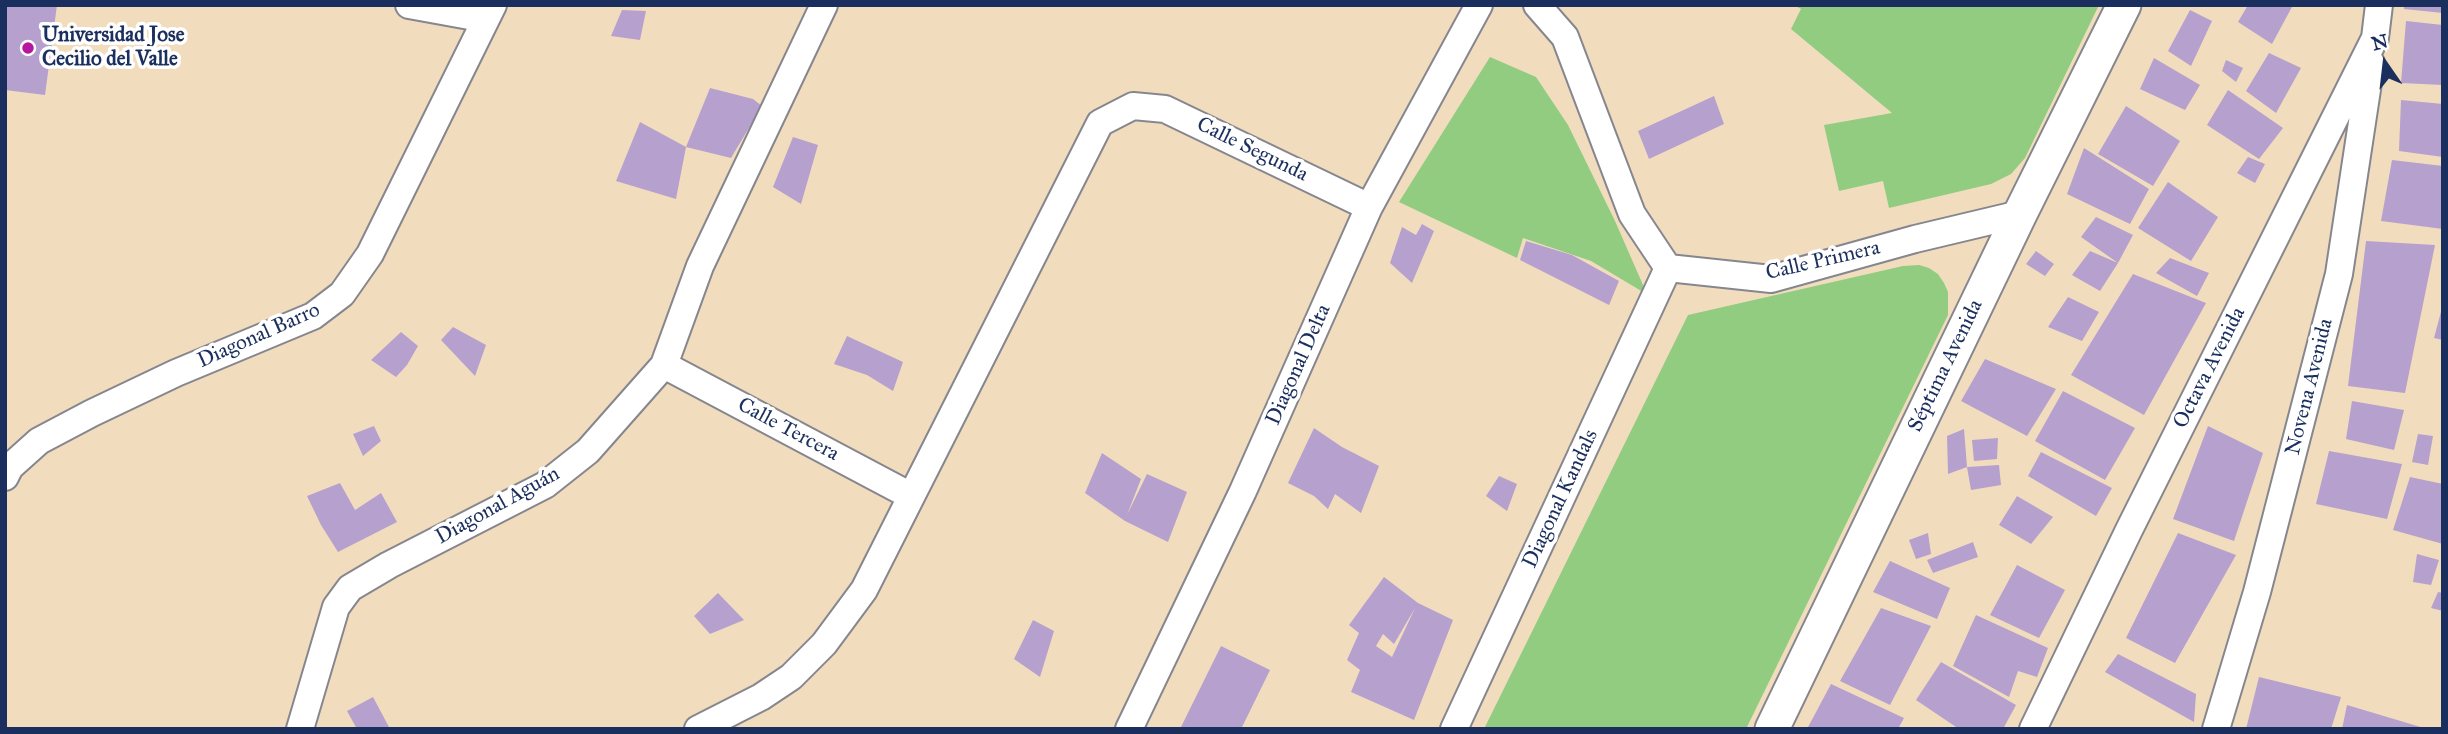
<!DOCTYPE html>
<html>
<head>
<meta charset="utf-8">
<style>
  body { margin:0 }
  #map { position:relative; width:2448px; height:734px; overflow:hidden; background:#f1ddbd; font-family:"IM FELL Great Primer",serif }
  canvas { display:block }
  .frame { position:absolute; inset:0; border:7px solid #1b2f5e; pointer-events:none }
  .north { position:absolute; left:2350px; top:28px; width:70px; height:70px; -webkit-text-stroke:5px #fff; paint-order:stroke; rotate:346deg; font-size:19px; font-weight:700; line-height:28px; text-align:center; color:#1b2f5e }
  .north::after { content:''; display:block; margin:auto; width:24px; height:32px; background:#1b2f5e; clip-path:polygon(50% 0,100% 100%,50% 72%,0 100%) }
</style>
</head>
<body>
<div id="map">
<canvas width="2448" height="734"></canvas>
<div class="frame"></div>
<div class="north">N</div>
</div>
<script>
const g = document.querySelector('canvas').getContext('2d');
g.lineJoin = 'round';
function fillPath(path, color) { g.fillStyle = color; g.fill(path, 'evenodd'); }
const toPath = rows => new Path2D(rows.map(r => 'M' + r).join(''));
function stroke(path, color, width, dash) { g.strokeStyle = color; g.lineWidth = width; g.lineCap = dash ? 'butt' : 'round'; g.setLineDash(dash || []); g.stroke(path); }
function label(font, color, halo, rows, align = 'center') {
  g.font = font + ' "IM FELL Great Primer",serif'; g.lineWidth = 7; g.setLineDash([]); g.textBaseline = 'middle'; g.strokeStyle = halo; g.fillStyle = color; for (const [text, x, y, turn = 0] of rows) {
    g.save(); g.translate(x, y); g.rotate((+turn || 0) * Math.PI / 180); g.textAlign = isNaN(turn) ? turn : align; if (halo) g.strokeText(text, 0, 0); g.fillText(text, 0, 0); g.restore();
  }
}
const green = toPath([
  [1794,5,2099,5,2025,158,2011,174,1991,184,1889,208,1883,181,1839,191,1824,125,1892,113,1791,29,1801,9],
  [1490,57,1536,77,1568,125,1615,221,1643,285,1643,292,1591,261,1523,238,1517,258,1399,202],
  [1919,265,1929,268,1938,274,1944,283,1948,292,1948,315,1746,729,1484,729,1688,315,1903,266]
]);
const building = toPath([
  [5,5,57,5,45,95,5,90],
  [2248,5,2293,5,2272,44,2238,22],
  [2404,5,2443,5,2443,13,2404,9],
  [622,10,646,11,640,40,611,36],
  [2190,10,2212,21,2191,66,2168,51],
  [2406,21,2443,25,2443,85,2401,83],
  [2269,53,2301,68,2276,113,2246,91],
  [2154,58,2200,85,2185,110,2140,89],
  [2226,60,2243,68,2236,82,2222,71],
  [710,88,753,99,762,106,731,158,686,147],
  [2228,90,2283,128,2259,159,2207,125],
  [1714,96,1724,124,1649,159,1638,131],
  [2401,100,2443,104,2443,157,2399,151],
  [2126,106,2180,141,2153,186,2098,154],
  [640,122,686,147,676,199,616,181],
  [793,137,818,145,801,204,773,187],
  [2084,148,2149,189,2130,224,2067,194],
  [2248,157,2265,164,2255,183,2237,173],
  [2392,160,2443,166,2443,229,2381,221],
  [2168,182,2218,217,2191,261,2138,228],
  [2096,217,2133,235,2118,263,2081,237],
  [1422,224,1434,231,1412,283,1390,263,1402,227,1416,235],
  [1526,241,1572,255,1619,281,1609,305,1520,260],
  [2366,241,2435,245,2405,393,2348,386],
  [2036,251,2054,264,2045,276,2026,264],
  [2090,251,2118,263,2100,291,2072,275],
  [2170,258,2209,273,2197,296,2156,273],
  [2133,274,2206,303,2144,415,2071,375],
  [2068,297,2099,312,2082,341,2048,327],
  [2442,308,2443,308,2443,340,2434,338],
  [453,327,486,345,475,376,441,340],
  [401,332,418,346,407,365,396,377,371,360],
  [847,336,903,362,893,391,867,375,834,364],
  [1985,359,2056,389,2027,436,1961,401],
  [2063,391,2135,428,2105,480,2035,441],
  [2352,401,2404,410,2394,450,2346,439],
  [374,426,381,441,363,456,353,434],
  [2208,426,2263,453,2234,541,2173,519],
  [1314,428,1342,447,1379,466,1361,513,1335,494,1328,509,1314,496,1288,483],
  [1964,429,1967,467,1948,474,1947,436],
  [2418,434,2433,436,2428,465,2412,462],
  [1998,438,1997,459,1974,461,1972,440],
  [2329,451,2402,464,2387,519,2316,504],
  [2041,452,2112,488,2096,516,2028,476],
  [1102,453,1141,479,1127,515,1147,474,1187,492,1168,542,1125,521,1085,493],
  [1999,465,2001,485,1971,490,1967,467],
  [1499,476,1517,484,1507,511,1486,496],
  [2410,477,2443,484,2443,544,2393,530],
  [340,483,355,510,381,493,397,522,338,552,321,525,307,496],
  [2017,496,2053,517,2031,544,1999,525],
  [1928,533,1931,554,1916,559,1909,540],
  [2178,533,2236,555,2175,663,2126,638],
  [1973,542,1978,557,1933,573,1927,560],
  [2417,554,2439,560,2431,585,2413,582],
  [1890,561,1950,588,1937,619,1873,592],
  [2017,565,2065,590,2039,638,1990,615],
  [1384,577,1418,603,1453,620,1414,720,1351,692,1360,670,1347,660,1359,633,1349,625],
  [1415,608,1392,657,1376,646,1383,634,1394,644],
  [2438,592,2443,593,2443,611,2431,608],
  [718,593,744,620,710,634,694,616],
  [1881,608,1931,626,1890,705,1840,681],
  [1976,615,2048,648,2037,677,2018,671,2009,697,1953,666],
  [1033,620,1054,631,1040,677,1014,659],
  [1221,646,1270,670,1247,717,1241,729,1180,729],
  [2118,654,2196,694,2194,722,2105,672],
  [1941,662,2016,705,2003,729,1959,729,1916,700],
  [2259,677,2341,697,2331,729,2246,729],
  [1831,684,1904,718,1898,729,1807,729],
  [373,697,389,727,357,729,347,711],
  [2347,705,2424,728,2424,729,2342,729]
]);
const minor = toPath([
  [409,5,486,19],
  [1537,5,1565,37,1632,214,1668,268,1771,279,1915,239,2020,214],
  [664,365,911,496],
  [5,477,10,467,39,441,92,413,176,373,313,316,342,294,370,254,493,5],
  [300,729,336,607,350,588,389,565,545,485,588,451,664,365,700,266,824,5],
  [698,729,761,697,791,677,824,644,864,590,1100,123,1133,106,1165,109,1369,207],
  [1129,729,1243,491,1369,207,1479,5],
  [1454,729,1668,268],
  [2033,729,2129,530,2375,38,2379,5],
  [2216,729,2257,592,2339,274,2371,63]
]);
const tertiary = toPath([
  [1772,729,2020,214,2124,5]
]);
const markers = [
  [28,48,7,"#b5179e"]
];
const poiNames = [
  ["Universidad Jose",42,36],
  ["Cecilio del Valle",42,60]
];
const streetNames = [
  ["Calle Segunda",1252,150,26],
  ["Calle Primera",1823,261,-13],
  ["Diagonal Barro",259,336,-24],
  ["Diagonal Delta",1299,365,-66],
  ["Séptima Avenida",1946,366,-64],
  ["Octava Avenida",2210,368,-63],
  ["Novena Avenida",2310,387,-76],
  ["Calle Tercera",788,430,28],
  ["Diagonal Kandals",1561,499,-65],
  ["Diagonal Aguán",498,506,-29]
];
fillPath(green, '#91cc80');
fillPath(building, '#b6a0ce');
stroke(minor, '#86868e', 30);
stroke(tertiary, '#86868e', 37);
stroke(minor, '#fff', 26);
stroke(tertiary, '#fff', 33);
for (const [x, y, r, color] of markers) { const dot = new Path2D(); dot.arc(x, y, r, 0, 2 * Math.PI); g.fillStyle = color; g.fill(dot); stroke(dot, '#fff', 2.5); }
label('bold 21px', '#1b2f5e', '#fff', poiNames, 'left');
label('21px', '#1b2f5e', '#fff', streetNames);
</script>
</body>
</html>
